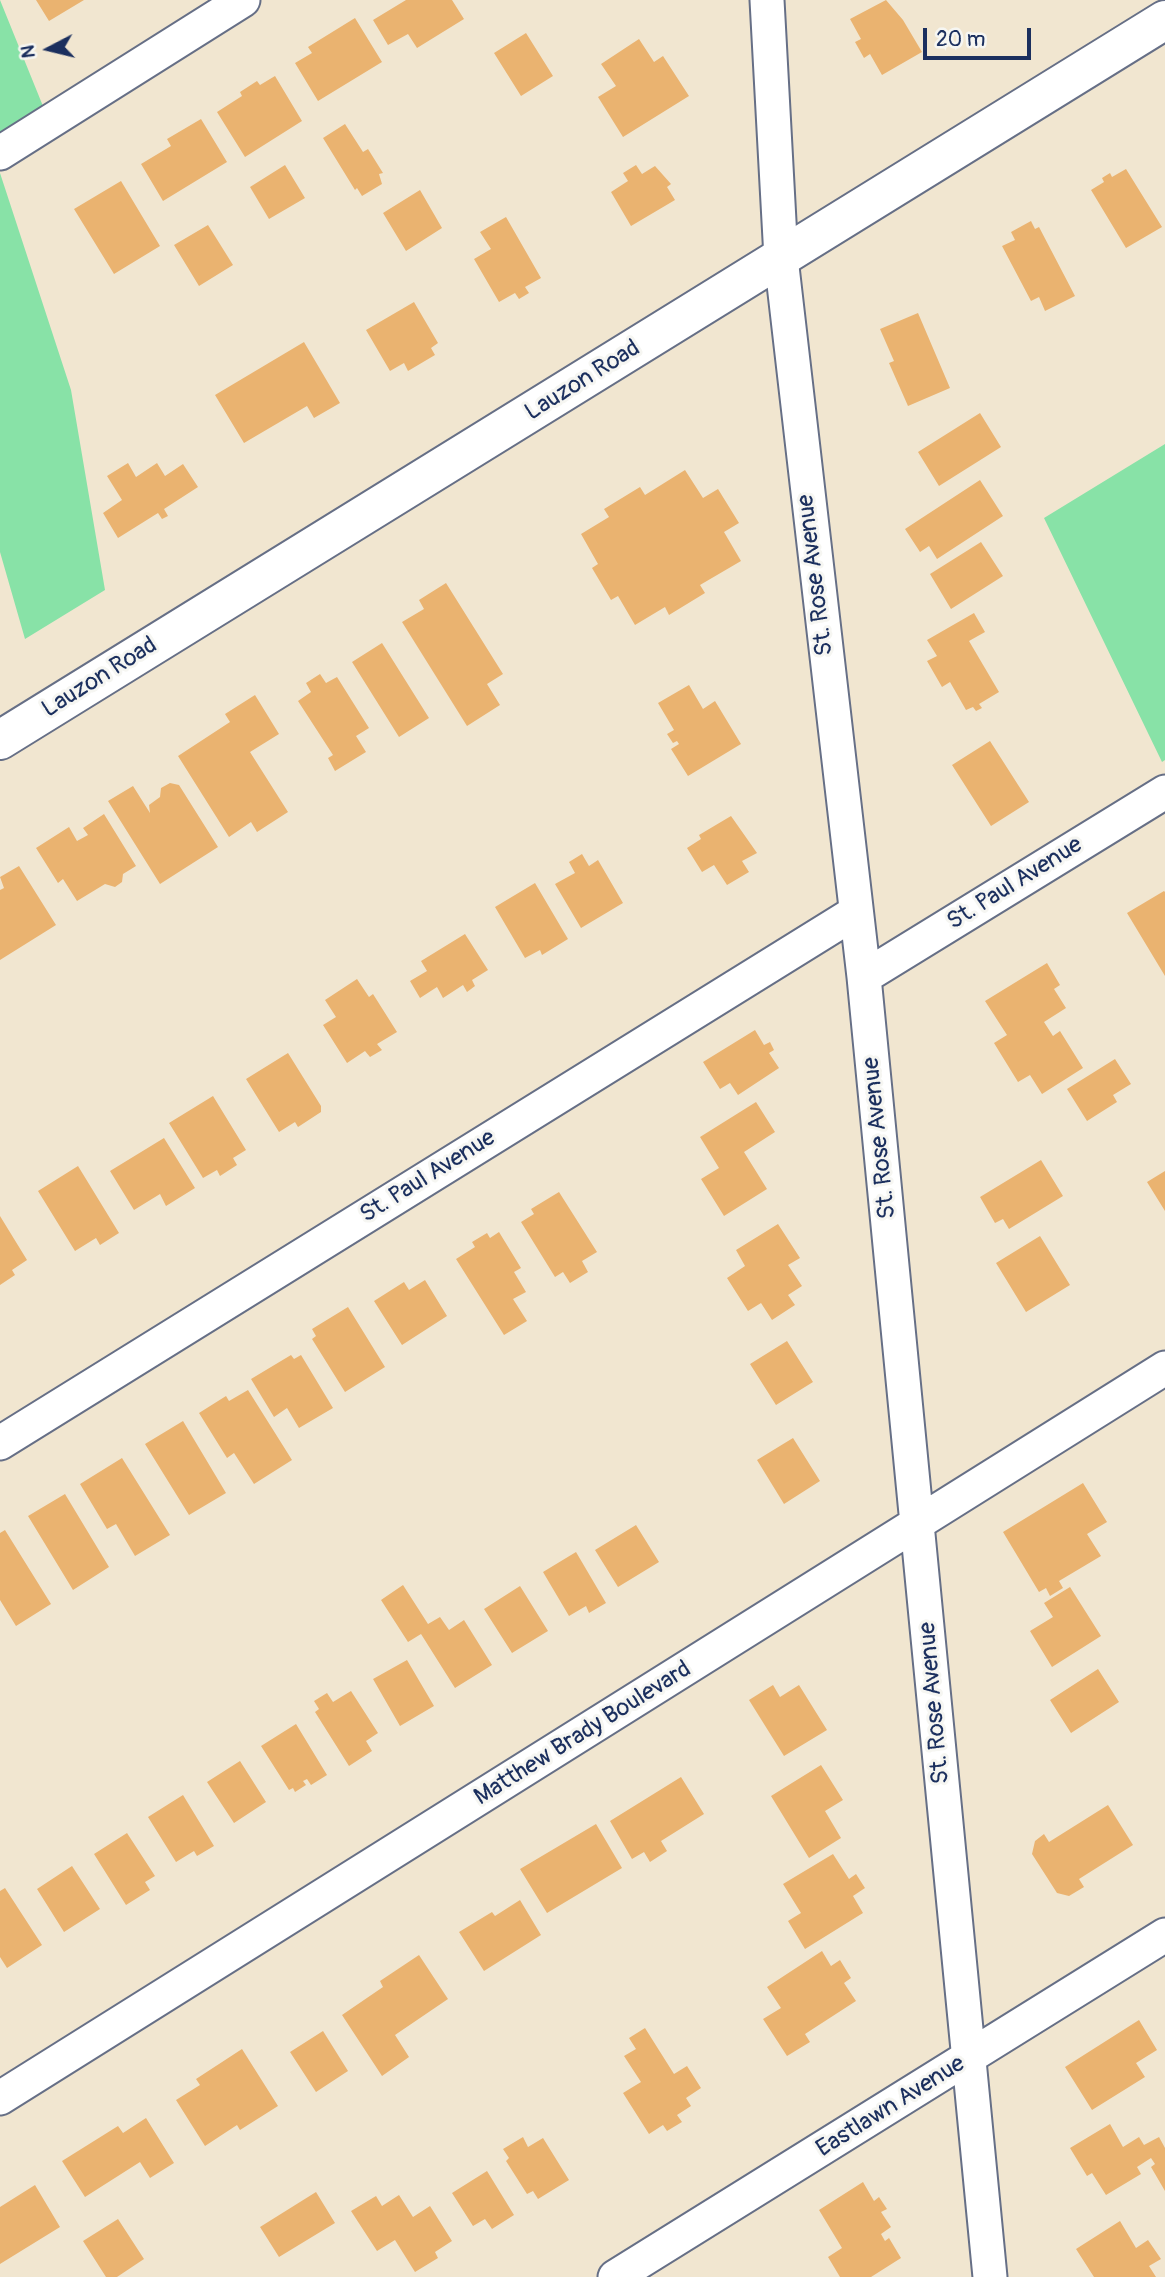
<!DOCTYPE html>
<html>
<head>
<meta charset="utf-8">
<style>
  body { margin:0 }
  #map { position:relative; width:1165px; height:2277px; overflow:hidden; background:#f1e6d0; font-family:Pangolin,sans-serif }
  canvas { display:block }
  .north { position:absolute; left:14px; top:14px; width:70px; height:70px; -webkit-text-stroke:5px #f6f6f2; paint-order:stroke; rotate:263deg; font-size:19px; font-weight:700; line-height:28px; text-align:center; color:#1b2f5e }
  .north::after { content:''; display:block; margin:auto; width:24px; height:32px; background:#1b2f5e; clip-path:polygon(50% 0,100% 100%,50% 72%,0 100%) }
  .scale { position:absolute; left:923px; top:28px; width:108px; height:32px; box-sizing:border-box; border:4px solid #1b2f5e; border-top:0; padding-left:9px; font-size:21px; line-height:24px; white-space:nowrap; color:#1b2f5e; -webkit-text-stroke:5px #f6f6f2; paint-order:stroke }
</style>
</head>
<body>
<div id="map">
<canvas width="1165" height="2277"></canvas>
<div class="north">N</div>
<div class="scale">20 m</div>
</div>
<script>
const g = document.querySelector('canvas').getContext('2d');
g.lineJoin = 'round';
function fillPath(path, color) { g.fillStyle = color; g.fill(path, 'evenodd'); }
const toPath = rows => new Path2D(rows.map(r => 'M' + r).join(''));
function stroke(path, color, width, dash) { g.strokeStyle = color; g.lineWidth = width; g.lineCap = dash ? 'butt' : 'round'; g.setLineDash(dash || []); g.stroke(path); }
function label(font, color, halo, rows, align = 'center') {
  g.font = font + ' Pangolin,sans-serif'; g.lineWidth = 6; g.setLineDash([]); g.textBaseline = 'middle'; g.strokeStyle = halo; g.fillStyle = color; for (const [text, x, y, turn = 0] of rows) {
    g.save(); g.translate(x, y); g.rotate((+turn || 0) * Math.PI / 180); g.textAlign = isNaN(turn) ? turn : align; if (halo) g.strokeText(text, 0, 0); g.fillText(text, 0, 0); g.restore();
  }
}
const green = toPath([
  [0,0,49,121,0,152],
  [0,173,71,390,105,590,25,639,0,552],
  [1165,444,1165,760,1162,762,1044,518]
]);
const building = toPath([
  [36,0,84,0,49,21],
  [406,0,452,0,464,19,417,48,408,34,388,45,373,20],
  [886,0,903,20,922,52,882,75,870,54,864,58,855,42,861,39,850,19],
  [355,18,382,62,318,101,295,63,312,53,308,47],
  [526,33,553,76,521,96,494,53],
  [639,39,654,62,663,56,689,96,623,137,598,97,616,86,601,64],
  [275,76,302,121,245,157,217,112,242,96,240,92,257,81,260,85],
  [201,119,227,162,163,201,141,164,171,146,167,139],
  [345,124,363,152,368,149,383,173,379,174,382,184,362,196,357,188,355,190,323,138],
  [285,165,305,198,269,219,250,187],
  [636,165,642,174,655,166,671,184,667,187,675,200,631,226,611,192,628,181,623,173],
  [1126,169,1162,227,1126,248,1091,190,1104,182,1102,178,1110,173,1112,177],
  [121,181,160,246,114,274,74,209],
  [420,190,442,228,406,251,383,213],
  [506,217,541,278,525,287,529,293,519,299,515,293,499,302,474,259,491,249,480,232],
  [1031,221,1035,229,1039,227,1075,296,1045,311,1039,297,1031,301,1002,246,1015,240,1011,232],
  [208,225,233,265,199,286,174,245],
  [414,302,438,343,431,348,435,355,408,371,404,363,390,371,366,330],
  [918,313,950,388,908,406,889,363,894,361,880,329],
  [304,342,340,403,314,418,307,406,244,443,215,395],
  [980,413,1001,447,939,486,918,452],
  [128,463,136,477,157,463,165,476,183,464,198,487,164,509,168,516,162,519,158,513,118,538,103,513,122,500,107,476],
  [685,470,703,498,718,489,739,523,724,532,741,561,700,585,705,593,669,615,665,607,635,625,618,596,611,600,592,568,598,564,581,534,609,517,604,509,640,487,645,495],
  [980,480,1003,516,937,559,929,546,920,552,905,529],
  [981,542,1003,576,951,609,930,574],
  [446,583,503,674,487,684,500,705,467,726,402,622,424,609,419,600],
  [974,613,985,632,969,641,999,692,979,704,982,708,976,711,973,707,966,710,950,682,942,687,927,661,937,656,927,640],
  [382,643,429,718,399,737,352,662],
  [320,674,326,683,337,677,369,728,356,736,366,752,335,771,328,758,333,755,298,701,311,692,306,683],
  [689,685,703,709,715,701,741,744,688,776,671,749,679,744,677,741,673,743,667,734,674,730,658,703],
  [255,695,279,734,250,752,288,812,257,832,251,822,229,837,178,756,230,722,225,714],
  [990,741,1029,802,991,826,952,765],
  [170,783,179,785,218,847,160,884,108,801,133,786,150,813,149,805,160,797,161,788],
  [104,814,136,866,123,874,122,882,115,887,105,884,77,901,63,879,58,883,36,848,69,827,77,841,88,835,83,828],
  [731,816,757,853,742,861,749,872,727,885,714,865,702,872,687,848,701,839,699,835],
  [582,854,589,866,598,860,623,903,581,928,555,884,575,873,569,862],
  [19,866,56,925,0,960,0,890,4,888,0,877],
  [535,883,568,939,542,955,540,950,525,958,495,907],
  [1164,891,1165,892,1165,976,1127,913],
  [465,934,488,970,472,980,475,986,467,992,463,985,443,998,437,987,420,998,410,981,427,971,421,961],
  [1047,963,1060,985,1054,989,1066,1008,1044,1022,1053,1036,1060,1031,1083,1068,1042,1094,1030,1075,1018,1082,994,1043,1007,1035,985,1001],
  [357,979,369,997,373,994,397,1032,377,1044,382,1050,370,1057,365,1051,347,1063,323,1025,336,1017,325,1000],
  [755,1030,764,1045,770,1042,774,1050,769,1053,779,1068,738,1095,730,1083,720,1089,703,1062],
  [288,1053,321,1106,321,1112,298,1127,295,1122,279,1132,246,1079],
  [1115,1059,1131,1084,1113,1095,1117,1102,1087,1121,1067,1089],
  [213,1096,246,1150,233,1158,237,1165,220,1176,217,1170,203,1178,169,1123],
  [756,1102,775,1132,744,1152,767,1189,724,1216,701,1179,719,1168,700,1137],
  [164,1138,195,1188,166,1206,160,1194,134,1210,110,1171],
  [1041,1160,1063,1196,1009,1229,1003,1219,995,1223,980,1197],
  [78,1166,119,1233,100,1245,96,1238,75,1251,38,1191],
  [1165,1171,1165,1211,1147,1182],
  [559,1192,597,1252,582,1261,588,1272,570,1283,563,1272,555,1277,521,1222,534,1214,531,1209],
  [0,1216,27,1260,12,1270,15,1275,0,1285],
  [778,1224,800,1258,788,1265,802,1286,788,1295,795,1305,772,1320,761,1303,748,1311,727,1278,745,1266,736,1250],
  [499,1232,521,1268,514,1272,526,1292,513,1299,527,1321,504,1335,456,1259,475,1247,472,1242,487,1233,490,1238],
  [1040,1236,1070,1285,1026,1312,996,1263],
  [425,1280,447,1316,402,1345,374,1301,404,1282,409,1290],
  [348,1307,385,1367,345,1392,312,1339,316,1336,312,1329],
  [787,1341,813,1382,776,1405,750,1364],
  [291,1355,294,1359,301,1355,333,1408,299,1428,287,1408,274,1417,251,1379],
  [248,1390,292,1460,254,1484,234,1453,227,1458,199,1413,226,1396,229,1401],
  [183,1421,226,1493,189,1515,145,1444],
  [793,1438,820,1481,784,1504,757,1460],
  [122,1458,170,1535,135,1556,116,1524,107,1529,80,1484],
  [1083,1483,1107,1522,1087,1534,1101,1556,1059,1581,1063,1588,1050,1596,1046,1588,1039,1592,1003,1532],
  [65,1494,109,1567,73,1590,28,1516],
  [636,1525,659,1562,618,1587,595,1550],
  [5,1530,51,1604,16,1626,0,1600,0,1533],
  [576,1552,606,1603,589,1613,586,1606,569,1616,543,1572],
  [403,1585,428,1624,440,1617,449,1630,464,1620,492,1665,455,1688,421,1634,408,1642,381,1600],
  [520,1586,548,1631,512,1653,484,1609],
  [1070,1587,1101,1636,1052,1667,1030,1631,1053,1617,1044,1603],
  [407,1660,434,1706,400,1726,373,1679],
  [1098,1669,1119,1702,1071,1733,1050,1700],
  [773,1685,780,1697,799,1685,827,1730,784,1756,749,1700],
  [351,1691,378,1733,366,1741,372,1751,349,1766,315,1712,319,1709,314,1701,327,1693,333,1702],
  [296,1724,327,1775,311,1785,307,1779,303,1781,306,1785,295,1792,293,1788,289,1790,261,1746],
  [240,1761,266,1802,234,1823,207,1782],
  [821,1765,843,1800,825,1811,841,1838,809,1858,771,1796],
  [681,1777,704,1814,661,1841,667,1851,650,1862,644,1852,632,1859,610,1821],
  [183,1795,214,1846,197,1856,194,1851,176,1862,148,1817],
  [1108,1805,1133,1845,1079,1879,1084,1887,1069,1896,1057,1893,1032,1854,1035,1841,1044,1834,1049,1842],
  [596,1824,622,1868,547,1913,520,1869],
  [127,1833,155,1876,145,1882,150,1890,126,1905,94,1854],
  [833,1854,849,1879,856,1874,865,1888,853,1896,863,1913,805,1949,788,1921,801,1913,783,1884],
  [72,1866,100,1909,64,1932,37,1889],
  [5,1888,42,1945,7,1968,0,1957,0,1891],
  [520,1900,541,1935,484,1971,459,1932,492,1912,495,1916],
  [822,1951,831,1966,840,1960,851,1978,844,1983,856,2001,805,2034,810,2042,787,2056,763,2019,781,2008,767,1987],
  [419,1955,448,1999,395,2035,409,2057,382,2076,342,2015,383,1987,380,1981],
  [1139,2020,1157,2050,1136,2063,1145,2077,1092,2110,1065,2067],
  [645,2028,674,2074,687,2066,701,2088,686,2098,691,2106,677,2115,682,2122,667,2131,663,2125,649,2134,623,2093,641,2082,624,2056,636,2049,629,2038],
  [323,2031,348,2071,316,2092,290,2052],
  [242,2049,278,2106,240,2130,237,2125,205,2146,176,2100,200,2085,196,2079],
  [146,2118,174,2163,150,2178,140,2162,85,2197,62,2161,118,2126,123,2133],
  [1110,2124,1123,2147,1139,2137,1144,2145,1159,2137,1165,2148,1165,2191,1151,2167,1155,2164,1151,2158,1137,2167,1141,2174,1106,2195,1092,2173,1087,2176,1070,2148],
  [523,2137,528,2147,543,2138,569,2180,538,2199,533,2191,527,2194,506,2161,509,2158,503,2149],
  [487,2171,514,2215,492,2229,485,2219,473,2226,452,2193],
  [863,2182,874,2201,879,2197,887,2209,881,2212,891,2227,881,2234,885,2241,889,2238,901,2258,871,2277,840,2277,828,2257,842,2248,819,2210],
  [35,2185,60,2227,0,2264,0,2207],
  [316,2192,335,2223,279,2257,260,2227],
  [399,2195,413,2217,430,2206,452,2241,435,2252,438,2258,415,2272,395,2240,377,2251,351,2211,376,2196,382,2206],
  [118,2219,144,2259,117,2277,106,2277,83,2241],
  [1120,2221,1136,2248,1148,2240,1161,2259,1149,2266,1156,2277,1094,2277,1076,2249]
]);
const minor = toPath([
  [767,0,781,258,864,977,990,2277],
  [0,153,243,0],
  [864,977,1165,792],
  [0,1443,856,912],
  [0,2098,1165,1368],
  [615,2277,1165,1935]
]);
const secondary = toPath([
  [0,740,1165,20]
]);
const streetNames = [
  ["Lauzon Road",583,381,-32],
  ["St. Rose Avenue",816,575,-97],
  ["Lauzon Road",100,678,-32],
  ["St. Paul Avenue",1015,884,-32],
  ["St. Rose Avenue",880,1138,-96],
  ["St. Paul Avenue",428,1177,-32],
  ["St. Rose Avenue",935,1703,-95],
  ["Matthew Brady Boulevard",583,1734,-32],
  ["Eastlawn Avenue",891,2107,-32]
];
fillPath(green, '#88e2a7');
fillPath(building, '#eab370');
stroke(minor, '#666f86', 37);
stroke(secondary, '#666f86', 42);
stroke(minor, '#fff', 33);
stroke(secondary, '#fff', 38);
label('24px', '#1b2f5e', '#f6f6f2', streetNames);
</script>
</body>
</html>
